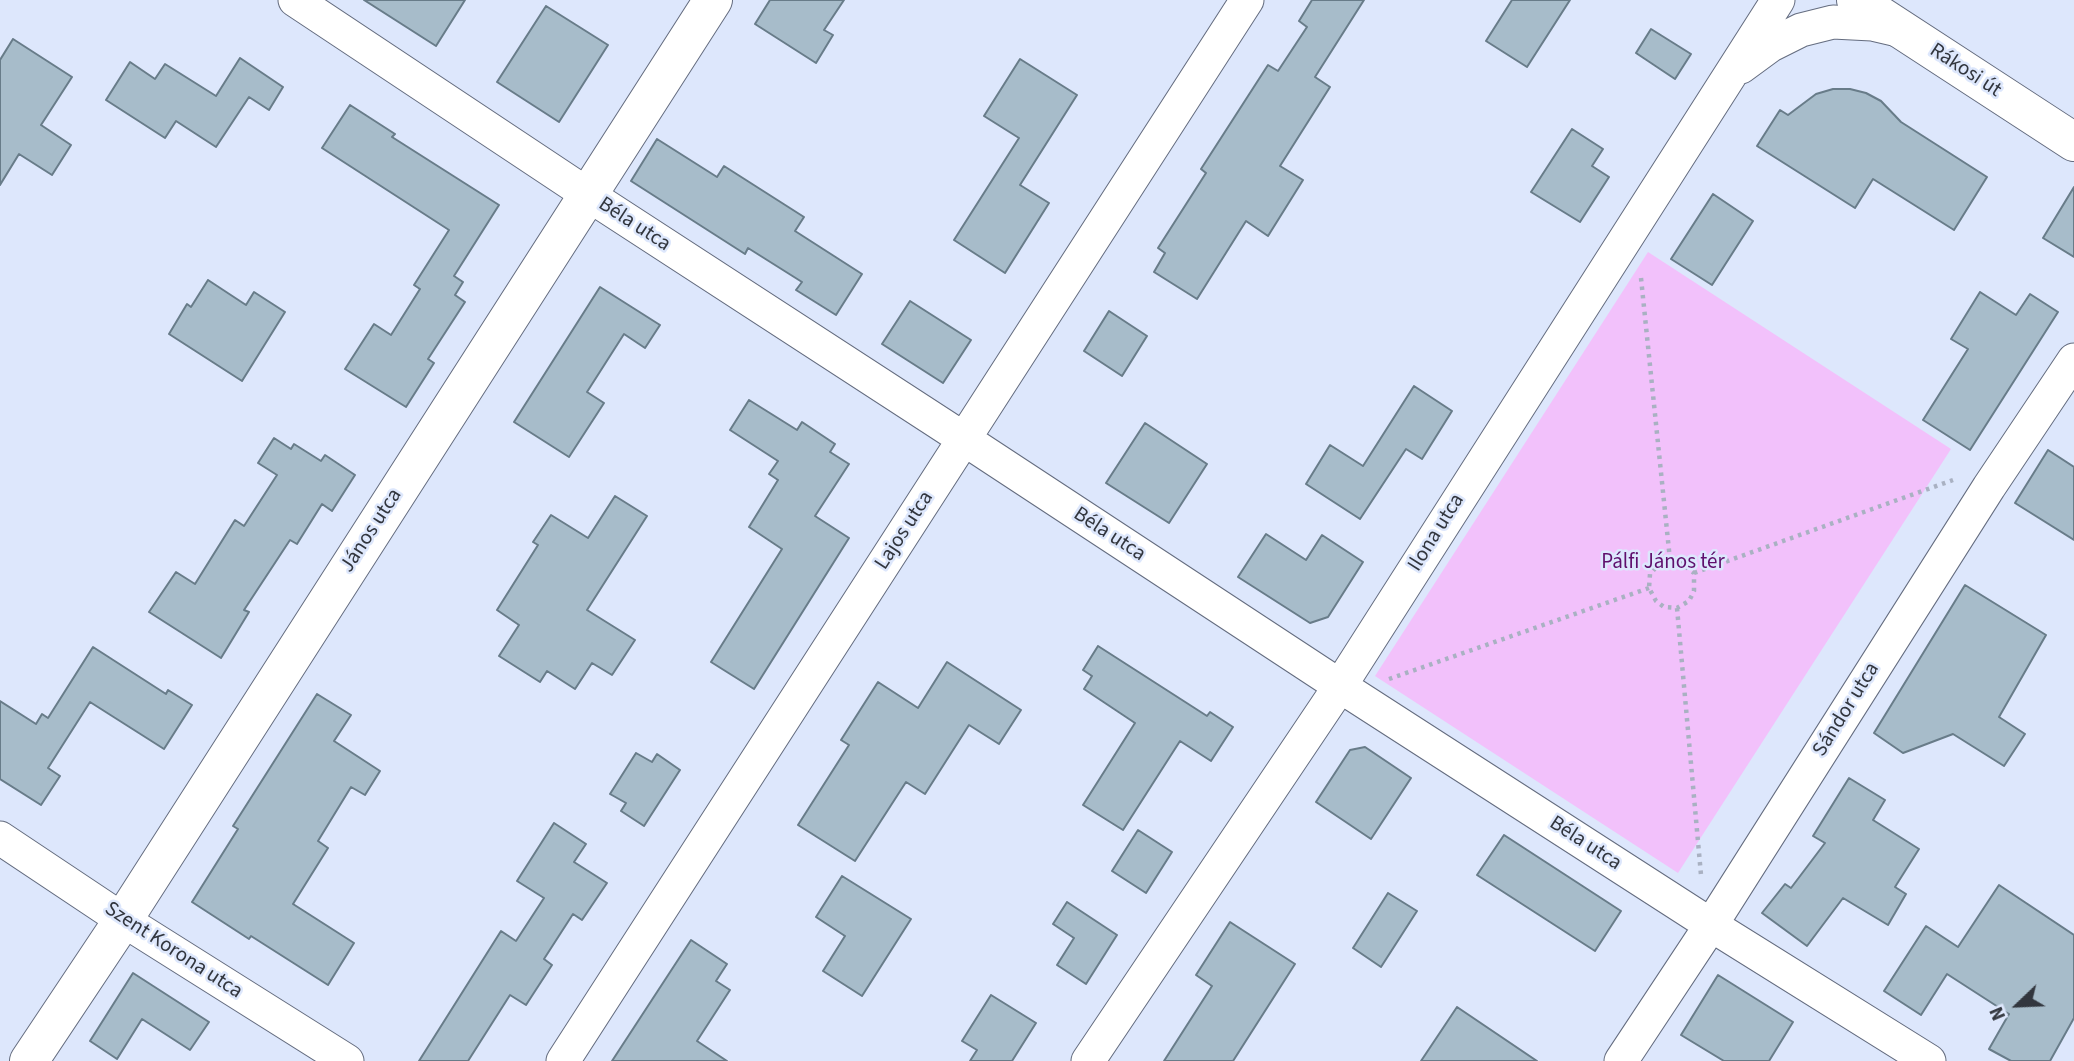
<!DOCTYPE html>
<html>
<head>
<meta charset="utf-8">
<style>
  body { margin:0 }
  #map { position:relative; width:2074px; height:1061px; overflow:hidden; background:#dde7fc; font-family:"Source Sans 3",sans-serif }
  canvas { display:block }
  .north { position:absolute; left:1983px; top:970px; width:70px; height:70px; -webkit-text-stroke:5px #dde7fc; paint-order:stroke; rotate:247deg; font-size:19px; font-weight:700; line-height:28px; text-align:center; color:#32363e }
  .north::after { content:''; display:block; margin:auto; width:24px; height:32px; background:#32363e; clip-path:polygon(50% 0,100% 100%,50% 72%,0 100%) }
</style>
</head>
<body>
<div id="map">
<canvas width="2074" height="1061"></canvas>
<div class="north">N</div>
</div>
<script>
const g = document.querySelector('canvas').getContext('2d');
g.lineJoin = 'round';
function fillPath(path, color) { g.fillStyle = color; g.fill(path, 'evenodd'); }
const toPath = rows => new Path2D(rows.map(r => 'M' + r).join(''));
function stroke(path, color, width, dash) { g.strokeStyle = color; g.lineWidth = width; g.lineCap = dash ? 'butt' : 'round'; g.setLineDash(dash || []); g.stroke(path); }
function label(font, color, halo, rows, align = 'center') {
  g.font = font + ' "Source Sans 3",sans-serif'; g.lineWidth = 5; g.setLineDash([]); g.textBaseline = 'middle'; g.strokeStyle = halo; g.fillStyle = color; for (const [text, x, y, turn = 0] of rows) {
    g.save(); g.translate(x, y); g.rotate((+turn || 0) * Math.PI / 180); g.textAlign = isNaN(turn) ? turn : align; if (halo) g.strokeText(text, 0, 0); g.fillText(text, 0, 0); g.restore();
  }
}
const green = toPath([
  [1648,252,1951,449,1678,873,1375,676]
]);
const building = toPath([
  [364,0,465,0,436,46,364,0],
  [770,0,844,0,824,30,833,35,816,63,755,24,770,0],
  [1312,0,1364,0,1315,77,1330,87,1280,166,1303,180,1268,236,1246,221,1197,299,1154,272,1165,253,1158,248,1206,173,1201,169,1268,65,1278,71,1307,27,1299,21,1312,0],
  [1512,0,1570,0,1527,67,1486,41,1512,0],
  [546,6,608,45,559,122,497,82,546,6],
  [1651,29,1691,54,1675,79,1636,53,1651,29],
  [13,39,72,77,41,125,71,145,52,175,19,154,0,185,0,60,13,39],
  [240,58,283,87,269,110,249,97,216,147,176,121,165,138,106,100,130,62,155,79,165,64,216,96,240,58],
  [1020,59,1077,95,1020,185,1049,203,1005,273,954,240,1019,138,984,116,1020,59],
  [1833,89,1850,89,1866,93,1881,101,1901,122,1987,177,1954,230,1873,179,1855,208,1757,146,1780,110,1788,115,1816,94,1833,89],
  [350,105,395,134,392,137,499,205,454,276,463,282,455,295,465,302,428,359,434,363,406,407,345,369,374,324,391,335,420,289,414,285,449,230,322,148,350,105],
  [1572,129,1603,149,1592,166,1609,177,1580,222,1531,192,1572,129],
  [657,139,717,177,724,166,804,217,795,231,862,274,836,315,796,290,802,282,748,248,745,254,631,181,657,139],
  [2074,187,2074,257,2043,238,2074,187],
  [1713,194,1753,221,1712,285,1671,259,1713,194],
  [208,280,246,305,254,292,285,312,242,381,169,334,187,304,191,307,208,280],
  [600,287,660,325,645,348,624,334,587,392,604,403,569,457,514,422,600,287],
  [1980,292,2016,315,2030,294,2058,312,1970,450,1923,420,1968,349,1951,339,1980,292],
  [910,301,971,340,943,383,882,344,910,301],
  [1109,311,1147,336,1122,376,1084,351,1109,311],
  [1414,386,1452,411,1422,459,1406,449,1360,519,1306,484,1330,445,1363,466,1414,386],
  [749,400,797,430,802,422,835,444,830,452,849,464,815,516,849,538,754,689,711,662,782,549,749,527,778,480,769,474,778,461,730,430,749,400],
  [1145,423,1207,464,1169,523,1106,483,1145,423],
  [274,438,291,449,294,444,321,461,325,455,355,475,332,511,322,504,297,544,290,540,244,610,249,612,221,658,149,612,176,572,195,584,235,520,244,526,277,475,258,463,274,438],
  [2048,450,2074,467,2074,540,2015,503,2048,450],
  [615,496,647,516,587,610,635,640,612,675,592,663,575,689,547,671,540,682,499,656,519,625,497,610,538,545,533,542,551,515,588,538,615,496],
  [1266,534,1306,560,1322,535,1363,562,1328,617,1310,623,1238,577,1266,534],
  [1965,585,2046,635,1999,717,2025,734,2004,766,1953,734,1903,753,1874,733,1965,585],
  [1098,646,1207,716,1210,712,1233,727,1211,761,1180,741,1123,830,1083,805,1135,723,1084,689,1092,676,1083,670,1098,646],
  [93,647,166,694,168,690,192,705,164,749,90,702,48,768,60,776,41,805,0,779,0,701,36,724,42,714,48,718,93,647],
  [947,662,1021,710,999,744,969,725,925,794,906,782,855,861,798,825,849,745,841,740,878,682,918,708,947,662],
  [317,694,351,715,334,741,380,771,365,795,351,787,318,841,328,848,293,904,354,943,328,985,251,936,249,939,192,902,238,829,233,826,317,694],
  [1365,747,1411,778,1371,839,1316,802,1350,750,1365,747],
  [636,753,652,762,657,754,680,770,644,826,621,811,626,803,610,794,636,753],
  [1849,778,1885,800,1873,820,1919,849,1895,887,1906,894,1888,925,1843,898,1807,946,1762,913,1785,884,1791,888,1825,843,1813,836,1849,778],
  [554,823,586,844,574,862,607,883,582,920,573,914,544,959,552,965,526,1005,510,995,468,1061,419,1061,501,931,516,941,544,898,517,881,554,823],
  [1138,830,1172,852,1146,893,1112,871,1138,830],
  [1504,835,1621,911,1595,951,1477,875,1504,835],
  [842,876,911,919,862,996,823,971,845,936,816,917,842,876],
  [1999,885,2074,935,2074,1018,2050,1061,2011,1061,1989,1049,2009,1014,1947,974,1921,1015,1884,991,1926,926,1958,947,1999,885],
  [1388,893,1417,911,1381,967,1353,948,1388,893],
  [1067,902,1117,935,1086,984,1057,965,1074,938,1053,924,1067,902],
  [1230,922,1295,964,1233,1061,1164,1061,1212,986,1196,975,1230,922],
  [691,940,727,964,716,981,730,990,697,1041,727,1061,612,1061,691,940],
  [133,973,209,1022,190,1050,142,1019,117,1059,90,1041,133,973],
  [1718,975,1793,1022,1769,1061,1724,1061,1681,1035,1718,975],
  [991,995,1036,1023,1012,1061,970,1061,977,1050,962,1041,991,995],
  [1457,1007,1537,1061,1421,1061,1457,1007]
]);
const path = toPath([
  [1641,278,1670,560],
  [1670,560,1681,563,1694,573,1694,591,1689,601,1677,608,1664,607,1656,601,1649,588,1650,574,1658,565,1670,560],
  [1694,573,1953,480],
  [1677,608,1701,875],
  [1389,679,1649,588]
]);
const street = toPath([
  [295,0,587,194,964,439,1340,686,1711,925,1929,1061],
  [1741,67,1771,45,1801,30,1833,22,1872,24,1902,31],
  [0,838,123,920,347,1061],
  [563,1061,1247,0],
  [1088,1061,1340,686,1778,0],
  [1621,1061,1711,925,1989,487,2074,360]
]);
const secondary = toPath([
  [1856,0,2074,142],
  [29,1061,123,920,713,0]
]);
const streetNames = [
  ["Rákosi út",1965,71,33],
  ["Béla utca",634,225,33],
  ["János utca",372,531,-57],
  ["Lajos utca",905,531,-57],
  ["Ilona utca",1437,533,-58],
  ["Béla utca",1109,535,33],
  ["Sándor utca",1847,710,-58],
  ["Béla utca",1585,844,33],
  ["Szent Korona utca",173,951,33]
];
const parkNames = [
  ["Pálfi János tér",1663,563]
];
fillPath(green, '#f2c1fb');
fillPath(building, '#a7bcca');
stroke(building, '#687c89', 2);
stroke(street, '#646c7f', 35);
stroke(secondary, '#646c7f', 40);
stroke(path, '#a9b1c2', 4.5, [3.5, 5]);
stroke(street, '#fff', 33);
stroke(secondary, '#fff', 38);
label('21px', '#32363e', '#dde7fc', streetNames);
label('21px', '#5f106d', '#dde7fc', parkNames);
</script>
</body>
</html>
